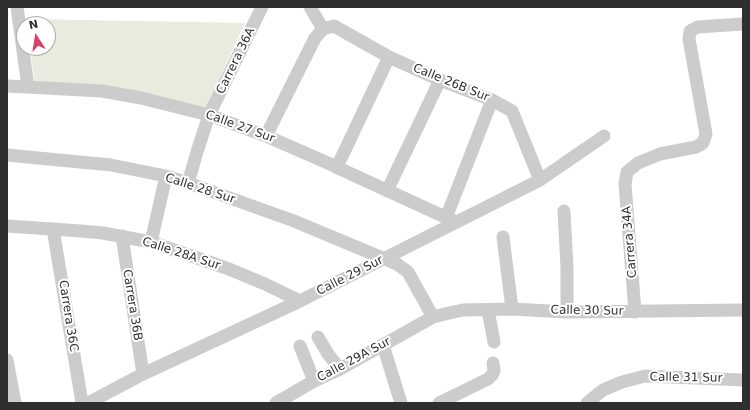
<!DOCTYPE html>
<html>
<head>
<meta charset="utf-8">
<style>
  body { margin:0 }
  #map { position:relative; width:750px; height:410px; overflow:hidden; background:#fff; font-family:"DejaVu Sans",sans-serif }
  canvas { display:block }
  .frame { position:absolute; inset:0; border:8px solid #2f2f2f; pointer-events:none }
  .north { position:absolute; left:16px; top:16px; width:40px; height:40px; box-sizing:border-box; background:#fff; border:1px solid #acacac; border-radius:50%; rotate:348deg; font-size:11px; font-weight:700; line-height:16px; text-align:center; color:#2f2f2f }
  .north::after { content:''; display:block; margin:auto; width:14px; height:18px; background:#d84067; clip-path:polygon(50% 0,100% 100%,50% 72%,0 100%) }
</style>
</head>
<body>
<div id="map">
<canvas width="750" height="410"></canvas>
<div class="frame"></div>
<div class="north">N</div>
</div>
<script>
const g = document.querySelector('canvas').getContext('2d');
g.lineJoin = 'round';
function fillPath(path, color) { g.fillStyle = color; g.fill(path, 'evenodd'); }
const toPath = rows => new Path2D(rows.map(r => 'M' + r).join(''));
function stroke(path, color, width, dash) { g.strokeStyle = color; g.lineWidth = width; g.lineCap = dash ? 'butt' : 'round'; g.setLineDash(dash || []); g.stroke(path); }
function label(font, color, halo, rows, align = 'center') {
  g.font = font + ' "DejaVu Sans",sans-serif'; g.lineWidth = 4; g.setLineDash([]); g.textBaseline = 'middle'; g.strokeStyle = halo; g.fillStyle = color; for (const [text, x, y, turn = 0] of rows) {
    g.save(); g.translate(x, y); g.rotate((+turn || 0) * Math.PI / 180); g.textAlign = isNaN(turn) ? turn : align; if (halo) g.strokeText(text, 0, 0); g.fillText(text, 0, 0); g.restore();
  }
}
const green = toPath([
  [26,19,245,23,204,111,35,85,30,48,48,48,48,24,26,24]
]);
const street = toPath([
  [17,7,28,87],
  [310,7,323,29],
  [323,29,334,26,389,57,440,80,492,100,512,111,540,180],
  [7,86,102,91,141,98,209,115,266,136,337,167,336,167,456,222],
  [266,136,315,38,323,29],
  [7,155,111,165,166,176,188,183,294,221,397,264,408,272,433,317],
  [337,167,389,57],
  [188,183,197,152,209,115,262,7],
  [387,191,440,80],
  [564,211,567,268,567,312],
  [446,218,492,100],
  [7,226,81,231,103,233,151,242,229,269,265,284,300,301],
  [53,229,82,403],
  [122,236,143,374],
  [503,237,512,309],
  [151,242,166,176],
  [488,310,494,342],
  [635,312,625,184,627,172,638,163,660,154,696,147,703,143,706,134,689,39,690,31,698,27,743,24],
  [318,337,328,354,340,369],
  [383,345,401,403],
  [300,346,314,381],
  [7,360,15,403],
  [88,403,143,374,300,301,540,180,604,136],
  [276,403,314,381,340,369,433,317,449,313,463,310,512,309,567,312,743,310],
  [439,403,488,379,492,375,494,371,493,363],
  [587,403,603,390,622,382,645,376,743,380]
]);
const streetNames = [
  ["Carrera 36A",236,61,-64],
  ["Calle 26B Sur",451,83,22],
  ["Calle 27 Sur",240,127,20],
  ["Calle 28 Sur",200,189,18],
  ["Carrera 34A",630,242,-95],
  ["Calle 28A Sur",181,254,18],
  ["Calle 29 Sur",350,276,-27],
  ["Carrera 36B",132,305,81],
  ["Calle 30 Sur",587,311,1],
  ["Carrera 36C",68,316,81],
  ["Calle 29A Sur",354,360,-28],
  ["Calle 31 Sur",686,378,1]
];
fillPath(green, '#e8ebde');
stroke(street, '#ccc', 13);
label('12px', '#2f2f2f', '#fff', streetNames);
</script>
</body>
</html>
